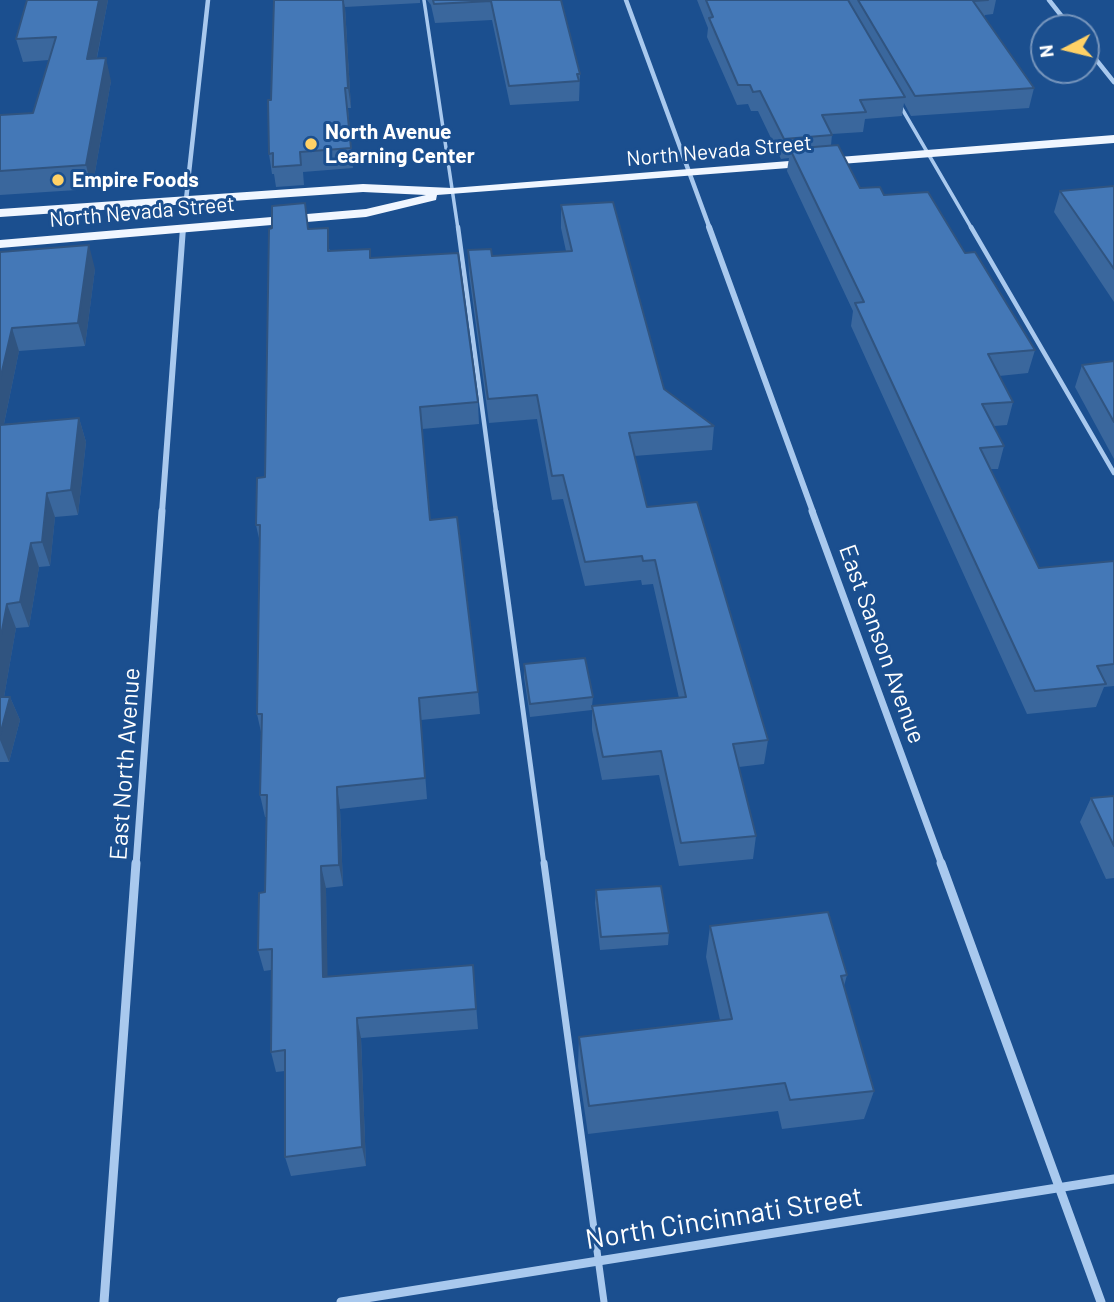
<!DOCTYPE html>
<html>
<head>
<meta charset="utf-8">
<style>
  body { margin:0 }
  #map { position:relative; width:1114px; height:1302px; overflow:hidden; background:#1b4f8f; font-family:Barlow,sans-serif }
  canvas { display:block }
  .north { position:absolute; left:1030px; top:14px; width:70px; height:70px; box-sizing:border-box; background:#1b4f8f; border:2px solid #7695bc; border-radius:50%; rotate:263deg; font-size:19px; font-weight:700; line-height:28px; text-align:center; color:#fff }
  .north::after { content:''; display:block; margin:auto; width:24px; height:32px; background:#ffd166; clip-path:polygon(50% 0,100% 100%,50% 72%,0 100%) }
</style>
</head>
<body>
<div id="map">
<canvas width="1114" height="1302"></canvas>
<div class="north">N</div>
</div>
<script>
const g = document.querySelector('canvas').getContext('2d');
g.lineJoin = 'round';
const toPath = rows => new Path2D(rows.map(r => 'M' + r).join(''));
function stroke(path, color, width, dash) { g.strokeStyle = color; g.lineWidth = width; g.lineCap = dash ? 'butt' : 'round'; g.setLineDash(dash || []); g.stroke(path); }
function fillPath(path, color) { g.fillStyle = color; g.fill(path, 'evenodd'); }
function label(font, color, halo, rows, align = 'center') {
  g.font = font + ' Barlow,sans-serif'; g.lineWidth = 6; g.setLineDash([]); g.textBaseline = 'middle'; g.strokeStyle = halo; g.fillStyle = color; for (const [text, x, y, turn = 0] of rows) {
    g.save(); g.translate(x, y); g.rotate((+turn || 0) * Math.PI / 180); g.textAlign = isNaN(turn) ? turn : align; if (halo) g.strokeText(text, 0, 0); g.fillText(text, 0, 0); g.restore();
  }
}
const serviceFar3 = toPath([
  [424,0,458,229],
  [901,107,972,229]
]);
const serviceFar2 = toPath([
  [458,227,496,512],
  [971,227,1114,473]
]);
const serviceFar1 = toPath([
  [496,511,544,865]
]);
const service = toPath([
  [544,863,604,1302]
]);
const minorFar3 = toPath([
  [626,0,710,229],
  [1049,0,1071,28],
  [1086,47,1114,82],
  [186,200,208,0]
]);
const minorFar2 = toPath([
  [709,227,813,512],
  [162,512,183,228]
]);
const minorFar1 = toPath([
  [812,511,942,865],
  [136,865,162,511]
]);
const minor = toPath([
  [941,863,1101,1302],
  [104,1302,136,863],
  [341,1302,1114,1179]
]);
const primary = toPath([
  [1114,135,1114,143,437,195,436,200,366,217,0,248,0,240,366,209,426,195,363,192,0,217,0,209,363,184,452,188,1114,135]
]);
const wall = toPath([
  [27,0,108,0,97,58,111,81,92,189,0,195,0,115,33,113,49,60,23,62,16,39],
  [274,0,420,0,420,3,345,7,351,108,348,108,353,168,303,172,304,185,276,187,274,174,272,174,269,154],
  [427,0,561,0,580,74,579,101,510,105,492,20,435,23,431,5],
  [697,0,996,0,993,14,985,15,984,17,1034,88,1029,108,911,116,904,103,902,116,865,119,863,132,832,134,831,146,860,188,884,195,965,253,1035,350,1028,373,999,376,1013,402,1007,425,994,426,1004,446,998,469,990,469,1039,568,1114,561,1114,686,1104,687,1096,707,1027,714,851,326,853,311,787,171,789,158,781,159,758,111,751,111,748,104,737,105,707,37,708,28],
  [1114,186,1114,302,1054,212,1060,191],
  [561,205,664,389,714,426,712,450,634,456,647,507,768,740,764,764,739,767,756,836,753,859,679,866,659,775,602,780,592,730,592,710,530,717,524,677,524,664,593,697,592,706,679,698,653,584,642,585,641,580,585,586,563,499,552,500,537,419,489,423,469,274,468,250,492,256,566,251,561,228],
  [309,229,331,251,370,258,478,402,479,424,422,429,430,520,478,692,480,714,421,720,427,799,340,809,343,886,326,888,327,977,473,965,478,1029,361,1038,366,1166,291,1176,285,1157,285,1071,276,1072,271,1052,271,970,264,971,258,950,265,892,266,817,265,817,260,795,261,732,257,714,260,543,256,525],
  [0,252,95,269,85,346,19,351,4,424,79,418,86,442,78,515,55,517,50,566,39,567,29,627,16,628,4,697,10,697,20,720,9,762,0,762],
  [1114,361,1114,459,1075,387,1082,365],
  [1114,796,1114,878,1106,879,1080,822,1091,798],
  [596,890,669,933,668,945,600,950,595,903],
  [710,926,847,975,844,986,874,1091,864,1119,782,1129,778,1111,588,1134,578,1066,579,1037,720,1020,706,957]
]);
const shadedWall = toPath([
  [99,0,108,0,92,82,87,59],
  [343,0,345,7,351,108,348,88],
  [106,58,111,81,92,189,86,165],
  [89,245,95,269,85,346,78,323],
  [12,328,19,351,0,443,0,380],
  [79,418,86,442,78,515,71,490],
  [47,493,55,517,50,566,42,542],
  [31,543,39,567,29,627,20,602],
  [7,604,16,628,0,720,0,641],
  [10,697,20,720,9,762,0,740,0,735],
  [337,787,340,809,343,886,339,865],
  [321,866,326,888,328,998,323,977],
  [357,1018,361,1038,366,1166,362,1147]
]);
const building = toPath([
  [27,0,99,0,87,59,106,58,86,165,0,171,0,115,33,113,56,37,16,39,27,0],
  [274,0,343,0,348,88,345,88,351,148,300,152,301,165,273,167,273,153,269,154,268,100,271,100,274,0],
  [433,0,561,0,580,74,577,74,579,81,509,86,491,1,434,4,433,0],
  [706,0,848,0,905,97,860,100,866,112,822,115,832,135,784,139,760,91,753,92,750,85,738,85,709,18,713,17,706,0],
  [858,0,988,0,973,1,1034,88,915,96,858,0],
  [838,145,860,188,880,187,884,195,928,192,965,253,975,252,1035,350,988,354,1013,402,982,404,1004,446,980,448,1039,568,1114,561,1114,664,1097,666,1106,684,1035,691,855,303,864,302,790,149,838,145],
  [1114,186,1114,269,1060,191,1114,186],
  [613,202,664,389,714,426,629,433,647,507,697,502,768,740,733,744,756,836,681,843,661,751,603,757,592,706,686,697,655,560,643,561,642,556,585,562,563,475,552,476,537,395,488,399,468,250,491,249,492,256,572,251,561,205,613,202],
  [305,203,308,229,328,228,328,251,370,249,370,258,458,253,478,402,420,407,430,520,457,517,478,692,419,698,425,778,337,787,339,865,321,866,323,977,473,965,476,1009,357,1018,362,1147,285,1157,285,1050,271,1052,272,949,258,950,259,893,265,892,267,795,260,795,262,714,257,714,260,525,256,525,257,478,265,477,269,229,272,228,272,206,305,203],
  [89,245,78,323,12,328,0,380,0,252,89,245],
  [1114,361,1114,422,1082,365,1114,361],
  [79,418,71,490,47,493,42,542,31,543,20,602,7,604,0,641,0,425,79,418],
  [585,658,593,697,530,704,524,664,585,658],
  [0,697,10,697,0,735,0,697],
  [1114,796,1114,846,1091,798,1114,796],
  [661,886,669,933,601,937,596,890,661,886],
  [828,912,847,975,841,976,874,1091,790,1100,785,1083,589,1106,579,1037,732,1019,710,926,828,912]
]);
const markers = [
  [311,144,7,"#ffd166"],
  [58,180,7,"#ffd166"]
];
const farPoinames = [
  ["North Avenue",325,132],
  ["Learning Center",325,156],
  ["Empire Foods",72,180]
];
const farStreetnames = [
  ["North Nevada Street",719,151,-5],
  ["North Nevada Street",142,212,-5]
];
const streetNames = [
  ["East Sanson Avenue",882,644,70],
  ["East North Avenue",125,764,-86]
];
const nearStreetnames = [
  ["North Cincinnati Street",724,1218,-9]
];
stroke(serviceFar3, '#a9c9ee', 3.5);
stroke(serviceFar2, '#a9c9ee', 4.5);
stroke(serviceFar1, '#a9c9ee', 5);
stroke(service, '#a9c9ee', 7);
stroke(minorFar3, '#a9c9ee', 4.5);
stroke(minorFar2, '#a9c9ee', 6);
stroke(minorFar1, '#a9c9ee', 7);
stroke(minor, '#a9c9ee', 9);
fillPath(primary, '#f0f6ff');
fillPath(wall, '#3a679d');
fillPath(shadedWall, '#305480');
fillPath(building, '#4478b7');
stroke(building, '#305480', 2);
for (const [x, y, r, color] of markers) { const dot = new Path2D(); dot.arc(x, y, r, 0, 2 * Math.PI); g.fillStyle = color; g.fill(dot); stroke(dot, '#1b4f8f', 2.5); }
label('bold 21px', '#fff', '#1b4f8f', farPoinames, 'left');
label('21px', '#fff', '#1b4f8f', farStreetnames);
label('24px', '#fff', '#1b4f8f', streetNames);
label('28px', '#fff', '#1b4f8f', nearStreetnames);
</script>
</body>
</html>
